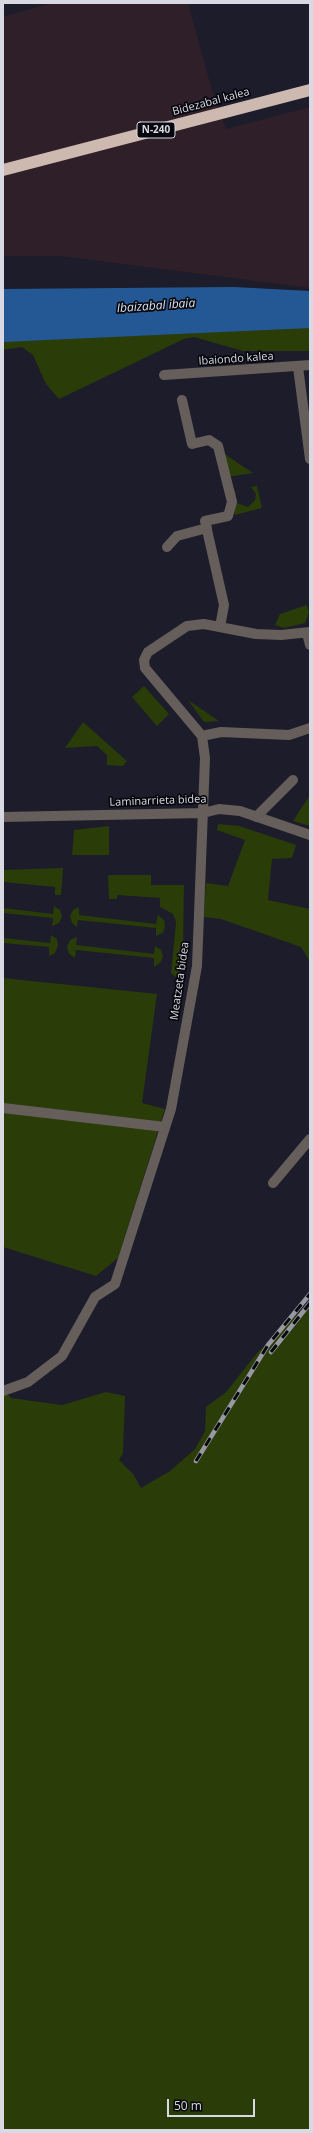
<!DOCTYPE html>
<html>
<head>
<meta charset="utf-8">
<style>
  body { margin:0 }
  #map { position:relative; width:313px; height:2133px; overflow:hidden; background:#1c1c2a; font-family:"Open Sans",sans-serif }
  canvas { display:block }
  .frame { position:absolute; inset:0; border:4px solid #d8d9e2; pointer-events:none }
  .scale { position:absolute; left:167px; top:2099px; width:88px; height:18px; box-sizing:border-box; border:2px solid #d8d9e2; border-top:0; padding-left:5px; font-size:12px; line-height:14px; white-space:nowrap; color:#d8d9e2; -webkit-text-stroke:3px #07070d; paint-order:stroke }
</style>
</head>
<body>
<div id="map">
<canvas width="313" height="2133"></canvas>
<div class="frame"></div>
<div class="scale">50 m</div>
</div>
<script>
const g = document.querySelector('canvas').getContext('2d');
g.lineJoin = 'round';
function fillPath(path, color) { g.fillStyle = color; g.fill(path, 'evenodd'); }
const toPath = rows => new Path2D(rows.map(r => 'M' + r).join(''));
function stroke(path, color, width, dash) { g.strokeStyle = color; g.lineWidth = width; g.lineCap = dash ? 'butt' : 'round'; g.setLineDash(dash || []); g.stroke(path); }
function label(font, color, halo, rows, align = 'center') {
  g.font = font + ' "Open Sans",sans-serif'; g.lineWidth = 3.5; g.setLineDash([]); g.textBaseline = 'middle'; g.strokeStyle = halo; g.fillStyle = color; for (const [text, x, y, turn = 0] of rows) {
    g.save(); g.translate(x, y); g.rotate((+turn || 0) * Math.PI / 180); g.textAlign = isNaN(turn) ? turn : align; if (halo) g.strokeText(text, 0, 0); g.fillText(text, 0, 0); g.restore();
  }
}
const industrial = toPath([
  [52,3,188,3,212,90,226,129,310,107,310,288,61,256,3,256,3,17]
]);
const green = toPath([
  [3,312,310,315,310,351,243,351,194,337,184,339,59,399,46,384,33,355,22,347,3,350],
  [223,453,253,473,227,477],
  [257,486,262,508,235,515,230,492,235,490,237,503,248,507,255,500,256,494,251,487],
  [307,605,309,613,305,623,284,628,275,625,280,614],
  [144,686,169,714,157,726,132,697],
  [188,700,219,721,204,722],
  [83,722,127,761,123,766,107,765,107,755,97,746,65,748],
  [310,795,310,826,293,821],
  [218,824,239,826,296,845,292,858,272,859,268,900,310,909,310,962,301,947,221,919,204,917,206,883,228,886,245,840,217,830],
  [109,826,109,855,72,855,74,830],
  [63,868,61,895,55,895,55,887,3,882,3,870],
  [108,875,151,875,151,885,184,885,183,951,178,979,171,973,176,922,173,914,160,907,160,898,117,895,117,899,109,899],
  [54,906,60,910,62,917,59,923,52,926,53,918,3,913,3,908,53,914],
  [79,907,79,915,156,924,158,915,164,920,165,926,163,933,156,936,156,928,78,920,77,927,72,923,70,916,73,910],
  [51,935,57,939,58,946,55,953,49,956,49,947,3,943,3,938,50,943],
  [77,937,76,945,154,954,155,946,161,950,163,957,160,963,154,967,154,958,76,950,75,958,69,954,67,947,70,940],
  [3,978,157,994,142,1103,165,1109,118,1258,96,1276,3,1247],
  [310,1302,310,2130,3,2130,3,1389,11,1398,62,1405,106,1392,125,1396,123,1453,119,1460,133,1474,141,1488,170,1471,195,1449,205,1431,206,1407,226,1392,257,1353]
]);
const water = toPath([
  [234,287,310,291,310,328,3,342,3,289]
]);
const street = toPath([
  [298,367,310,459],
  [164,375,310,365],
  [182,400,192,444,209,440,218,446,232,502,228,516,205,521,224,605,220,627],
  [167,547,177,536,207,528],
  [307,633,310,645],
  [202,736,221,732,289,735,310,728],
  [3,817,203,813,219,809,240,811,310,835],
  [256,817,293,780],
  [3,1108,165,1127],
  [273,1183,310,1139],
  [3,1391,28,1382,62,1356,95,1297,115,1284,171,1109,197,966,205,758,202,736,145,668,144,660,148,652,187,626,204,624,256,634,281,635,310,632]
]);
const highway = toPath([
  [3,170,310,90]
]);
const rail = toPath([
  [271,1352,310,1303],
  [196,1461,268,1345,310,1294]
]);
const shields = [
  [156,130,38]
];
const shieldNames = [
  ["N-240",156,130]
];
const streetNames = [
  ["Bidezabal kalea",211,102,-15],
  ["Ibaiondo kalea",236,359,-4],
  ["Laminarrieta bidea",158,801,-2],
  ["Meatzeta bidea",180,981,-82]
];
const waterNames = [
  ["Ibaizabal ibaia",156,306,-4]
];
fillPath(industrial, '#2f1f29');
fillPath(green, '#2a3c08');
fillPath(water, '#245894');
stroke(street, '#665e5b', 10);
stroke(highway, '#ceb9b1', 12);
stroke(rail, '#9798a2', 4.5);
stroke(rail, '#07070d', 3, [9]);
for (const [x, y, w] of shields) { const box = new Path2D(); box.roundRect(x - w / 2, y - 8, w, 16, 3); g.fillStyle = '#07070d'; g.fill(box); stroke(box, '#d8d9e2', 1); }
label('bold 10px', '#d8d9e2', null, shieldNames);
label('11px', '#d8d9e2', '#07070d', streetNames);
label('italic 12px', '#d2e0f2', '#07070d', waterNames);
</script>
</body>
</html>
